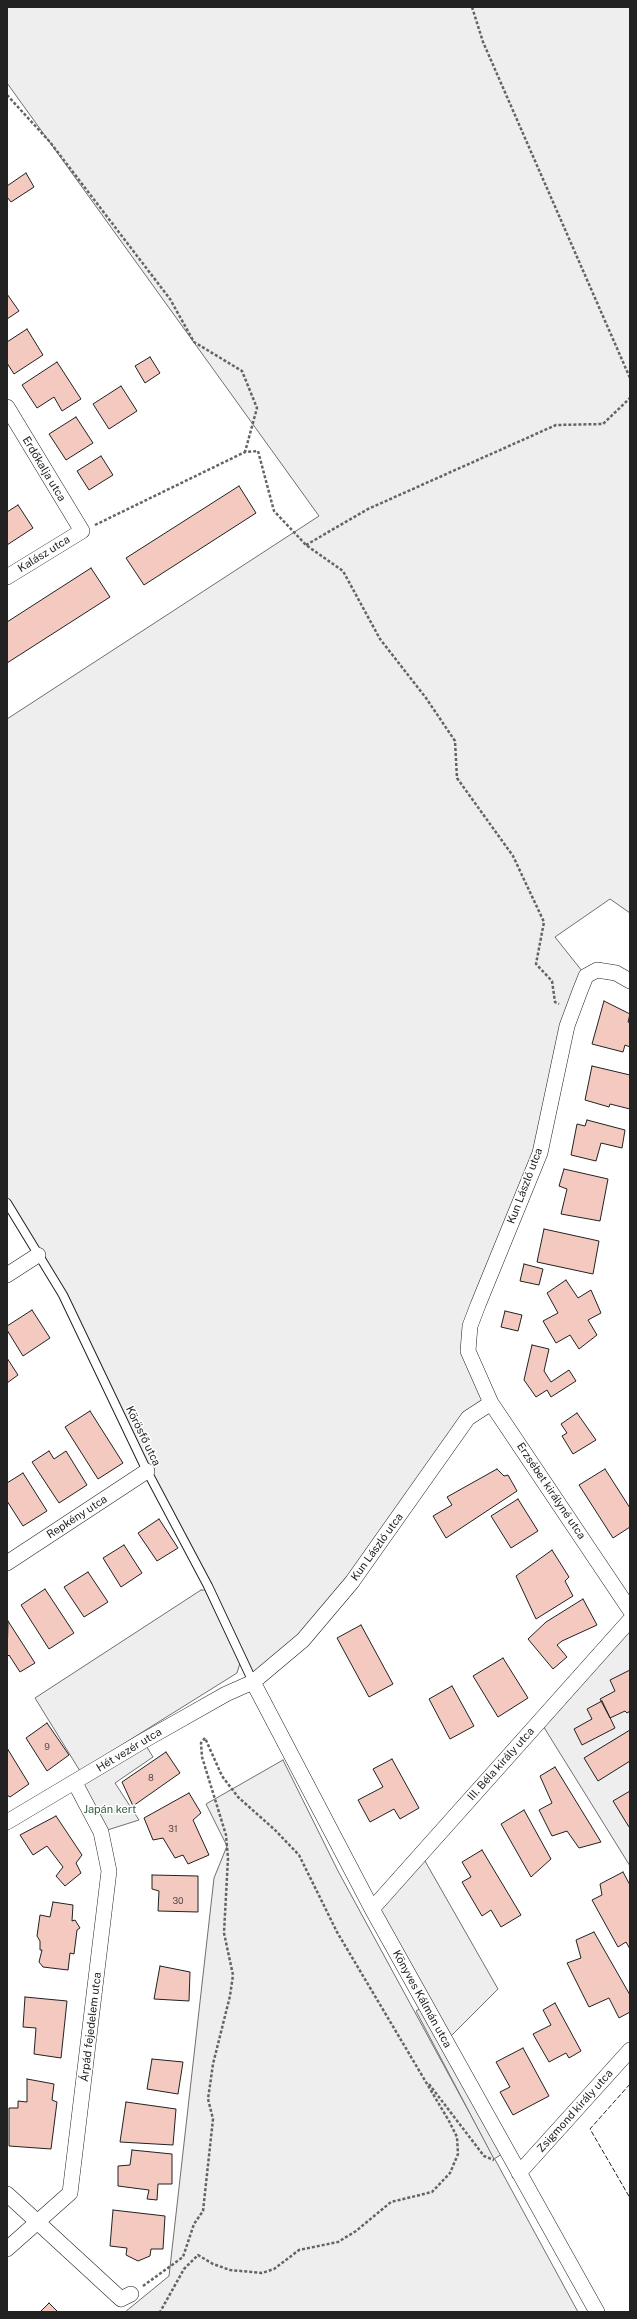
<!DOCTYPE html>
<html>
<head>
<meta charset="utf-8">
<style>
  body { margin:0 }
  #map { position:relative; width:637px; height:2319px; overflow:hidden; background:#fff; font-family:"Public Sans",sans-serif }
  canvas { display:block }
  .frame { position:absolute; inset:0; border:8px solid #222; pointer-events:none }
</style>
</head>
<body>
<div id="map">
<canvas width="637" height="2319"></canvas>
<div class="frame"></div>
</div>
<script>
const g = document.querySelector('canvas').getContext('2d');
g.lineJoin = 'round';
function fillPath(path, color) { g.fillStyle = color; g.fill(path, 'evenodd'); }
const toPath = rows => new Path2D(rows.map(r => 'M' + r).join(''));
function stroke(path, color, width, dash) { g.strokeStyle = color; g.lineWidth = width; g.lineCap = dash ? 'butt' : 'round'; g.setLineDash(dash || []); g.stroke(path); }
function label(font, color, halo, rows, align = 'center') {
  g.font = font + ' "Public Sans",sans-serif'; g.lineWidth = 3; g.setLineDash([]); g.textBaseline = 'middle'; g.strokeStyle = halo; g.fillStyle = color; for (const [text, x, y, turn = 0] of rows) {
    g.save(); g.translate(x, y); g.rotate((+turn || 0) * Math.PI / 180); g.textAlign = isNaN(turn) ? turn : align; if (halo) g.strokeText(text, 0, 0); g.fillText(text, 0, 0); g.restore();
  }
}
const green = toPath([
  [7,7,630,7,630,913,610,899,555,937,586,976,540,1153,468,1351,491,1403,468,1418,352,1582,253,1682,63,1295,7,1203,7,719,319,516,7,83,7,7],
  [201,1590,205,1590,240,1663,237,1673,80,1771,35,1698,201,1590],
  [630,1621,630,1866,540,1721,630,1621],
  [143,1741,153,1757,115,1783,139,1820,101,1832,75,1783,143,1741],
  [283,1760,338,1871,578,2312,125,2312,169,2276,214,1878,227,1846,206,1804,283,1760],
  [421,1854,498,1989,446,2041,372,1909,421,1854]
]);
const parking = toPath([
  [423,2007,502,2154,494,2159,416,2011,423,2007]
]);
const building = toPath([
  [26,173,34,187,11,202,7,197,7,186,26,173],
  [7,294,19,311,7,319,7,294],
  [27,329,43,355,14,374,7,363,7,342,27,329],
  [150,357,160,373,145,383,135,366,150,357],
  [57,362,81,399,62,411,54,397,37,408,22,385,57,362],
  [121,386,137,411,109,429,93,404,121,386],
  [76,417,93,443,66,460,49,434,76,417],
  [101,456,113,475,89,490,77,471,101,456],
  [239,486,256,513,144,585,126,558,239,486],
  [18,505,33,528,7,545,7,512,18,505],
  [91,568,110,597,7,663,7,622,91,568],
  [604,1001,630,1014,628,1022,630,1023,630,1047,625,1045,623,1052,592,1044,604,1001],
  [592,1066,630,1075,630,1109,610,1104,609,1107,585,1100,592,1066],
  [587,1120,625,1130,622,1148,601,1143,596,1161,571,1155,577,1124,585,1126,587,1120],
  [564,1169,608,1179,600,1221,561,1214,567,1189,559,1186,564,1169],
  [544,1229,599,1241,593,1274,537,1262,544,1229],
  [524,1264,543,1269,539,1285,520,1281,524,1264],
  [566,1280,578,1298,591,1290,601,1313,588,1320,597,1335,579,1349,570,1335,556,1343,543,1321,558,1313,547,1293,566,1280],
  [32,1310,50,1338,23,1356,7,1330,7,1326,32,1310],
  [505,1311,522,1315,518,1331,501,1327,505,1311],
  [532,1345,549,1349,544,1371,551,1382,569,1370,576,1381,551,1397,547,1390,536,1397,524,1380,532,1345],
  [7,1358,18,1375,7,1383,7,1358],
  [90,1411,123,1463,98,1479,65,1427,90,1411],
  [577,1413,596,1440,573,1454,562,1436,567,1433,561,1424,577,1413],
  [49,1451,54,1459,66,1451,87,1485,59,1503,32,1462,49,1451],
  [497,1469,504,1476,508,1475,517,1491,446,1538,433,1516,452,1505,447,1497,497,1469],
  [605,1469,630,1508,630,1527,613,1538,579,1485,605,1469],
  [23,1473,47,1511,23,1526,7,1501,7,1483,23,1473],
  [518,1499,538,1531,511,1548,491,1516,518,1499],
  [159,1519,178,1548,157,1561,138,1533,159,1519],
  [124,1545,142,1573,121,1587,103,1558,124,1545],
  [552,1550,569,1577,565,1581,573,1596,536,1619,516,1576,552,1550],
  [88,1572,108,1602,84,1617,64,1587,88,1572],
  [45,1589,74,1633,49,1649,21,1605,45,1589],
  [583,1599,597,1625,562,1641,557,1645,567,1657,553,1669,528,1639,546,1622,583,1599],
  [8,1621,35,1663,20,1672,9,1655,7,1657,8,1621],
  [361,1625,393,1684,369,1697,337,1638,361,1625],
  [503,1658,528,1698,498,1717,473,1676,503,1658],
  [630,1670,630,1711,627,1713,625,1711,610,1718,600,1699,615,1691,610,1680,630,1670],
  [452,1686,474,1726,450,1739,429,1699,452,1686],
  [602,1701,615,1728,582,1745,574,1729,592,1719,587,1709,602,1701],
  [47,1723,69,1755,47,1771,26,1738,47,1723],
  [630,1730,630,1761,598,1781,584,1758,630,1730],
  [7,1748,29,1784,10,1797,7,1795,7,1748],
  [166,1752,180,1773,133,1806,122,1782,166,1752],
  [392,1759,419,1808,400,1819,394,1809,370,1822,358,1800,383,1787,373,1769,392,1759],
  [555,1767,601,1842,579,1848,567,1831,552,1836,539,1810,552,1803,540,1776,555,1767],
  [630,1791,630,1826,629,1827,613,1801,630,1791],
  [189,1793,201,1813,193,1820,209,1855,188,1864,183,1855,175,1858,163,1838,153,1840,144,1818,189,1793],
  [524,1810,551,1859,531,1877,501,1824,524,1810],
  [56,1816,82,1855,76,1863,81,1873,65,1886,56,1876,63,1867,47,1846,33,1855,20,1835,56,1816],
  [482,1850,521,1915,501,1927,491,1910,482,1916,462,1882,471,1877,462,1862,482,1850],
  [623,1872,630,1885,630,1949,626,1942,618,1947,592,1900,602,1895,600,1884,623,1872],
  [152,1875,198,1876,198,1912,158,1911,159,1891,152,1889,152,1875],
  [53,1902,73,1905,72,1921,75,1920,80,1928,77,1930,74,1954,70,1953,68,1970,43,1967,39,1962,42,1950,40,1950,40,1941,37,1936,40,1915,50,1917,53,1902],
  [594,1932,630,1995,630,2012,619,2018,609,1998,589,2007,567,1963,581,1958,576,1940,594,1932],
  [160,1966,190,1972,189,2001,154,1999,160,1966],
  [25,1997,67,2001,61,2058,34,2054,36,2028,23,2027,25,1997],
  [555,2003,581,2051,569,2058,566,2053,549,2062,533,2034,551,2025,543,2010,555,2003],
  [523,2048,549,2096,513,2115,500,2092,510,2087,496,2062,523,2048],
  [152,2059,183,2062,178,2094,147,2089,152,2059],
  [27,2079,54,2084,52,2100,57,2102,51,2149,9,2146,9,2108,18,2108,18,2101,27,2102,27,2079],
  [126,2102,176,2109,173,2145,120,2142,126,2102],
  [132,2150,172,2154,172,2184,158,2184,157,2200,147,2199,149,2190,118,2186,118,2166,130,2165,132,2150],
  [113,2210,165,2216,163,2249,151,2249,150,2256,138,2261,126,2255,127,2248,110,2246,113,2210],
  [49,2303,58,2312,40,2312,49,2303]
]);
const path = toPath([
  [472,7,483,42,630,378],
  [7,95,50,142,170,299,194,342,242,371,257,408,245,452],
  [95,525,245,452,258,451,274,511,306,545,343,571,380,639,426,698,455,741,457,778,513,856,544,922,536,964,552,981,555,1002,559,1004],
  [306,545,368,509,556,425,603,424,630,398],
  [429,2084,484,2156,494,2160],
  [143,2286,183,2257,194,2224,203,2211,213,2119,208,2099,213,2064,230,1996,233,1975,224,1933,228,1858,226,1835,202,1757,201,1743,205,1738,222,1776,238,1797,275,1830,299,1855,337,1932,449,2121,457,2137,458,2154,450,2173,432,2192,391,2202,356,2231,338,2242,299,2250,274,2269,262,2273,230,2270,213,2264,198,2255,184,2269,160,2312]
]);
const lane = toPath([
  [7,1203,63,1295,147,1471,208,1586,253,1682]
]);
const street = toPath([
  [7,407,82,531,7,577],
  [630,981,616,973,597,970,586,976,580,991,567,1026,540,1153,478,1305,470,1326,468,1351,491,1403,630,1610],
  [7,1275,38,1255],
  [7,1563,147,1471],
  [253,1682,372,1909,597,2312],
  [7,1822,143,1741,226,1694,253,1682,303,1640,352,1582,468,1418,491,1403],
  [372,1909,630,1620],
  [519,2173,630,2050],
  [7,2194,121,2299,131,2294],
  [7,2249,70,2193,109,1871,101,1832,75,1783]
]);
const fence = toPath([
  [630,2084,590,2129,630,2198]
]);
const numberNames = [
  ["9",47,1747],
  ["8",151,1778],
  ["31",173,1829],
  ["30",178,1901]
];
const streetNames = [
  ["Erdőkalja utca",44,469,59],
  ["Kalász utca",44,554,-32],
  ["Kun László utca",525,1186,-69],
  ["Körösfő utca",143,1436,64],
  ["Erzsébet királyné utca",551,1491,56],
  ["Repkény utca",77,1517,-33],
  ["Kun László utca",377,1547,-54],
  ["Hét vezér utca",129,1750,-31],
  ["III. Béla király utca",501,1764,-48],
  ["Könyves Kálmán utca",422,1999,61],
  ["Árpád fejedelem utca",91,2027,-83],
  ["Zsigmond király utca",575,2111,-48]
];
const parkNames = [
  ["Japán kert",110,1810]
];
fillPath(green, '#eee');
stroke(green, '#6f6f6f', 1);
fillPath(parking, '#ededed');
stroke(parking, '#6f6f6f', 1);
fillPath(building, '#f3c9c0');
stroke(building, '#222', 1);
stroke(lane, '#222', 10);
stroke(street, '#222', 16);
stroke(path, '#646464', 2.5, [3, 2]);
stroke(lane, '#fff', 8);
stroke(street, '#fff', 15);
stroke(fence, '#222', 1, [5, 2]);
label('9px', '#564c4a', null, numberNames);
label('11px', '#222', '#fff', streetNames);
label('11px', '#2f5e38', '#fff', parkNames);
</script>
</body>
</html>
